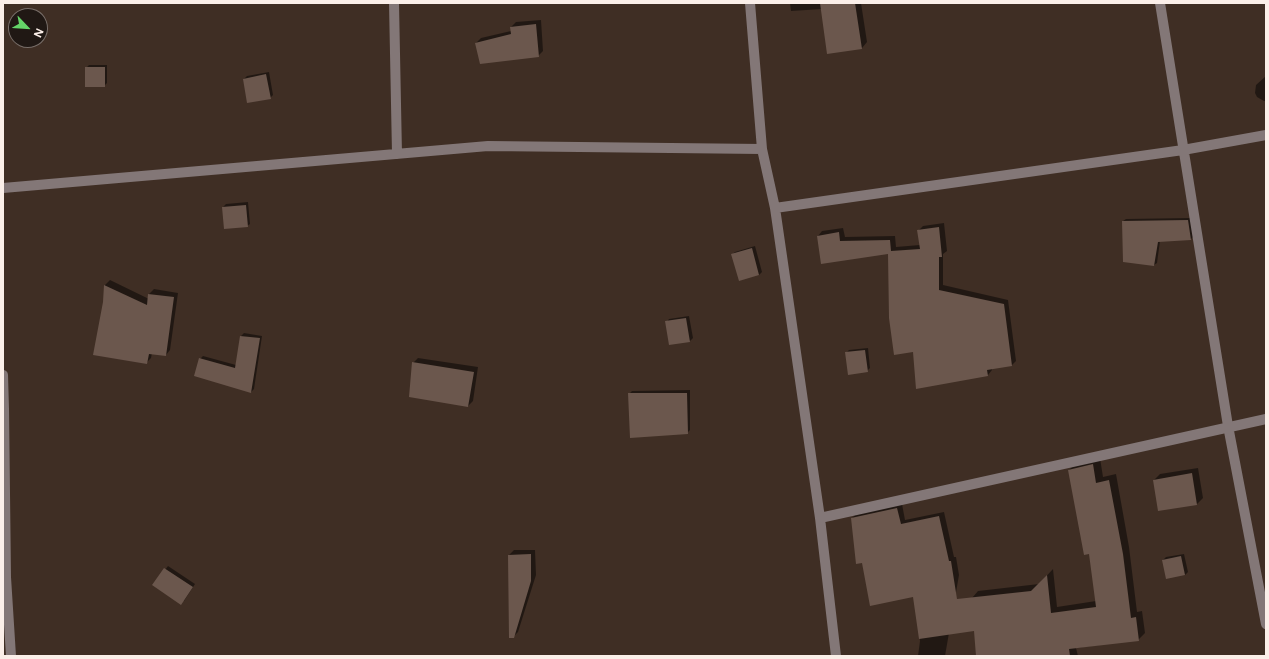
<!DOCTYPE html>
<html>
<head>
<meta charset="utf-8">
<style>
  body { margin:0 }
  #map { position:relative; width:1269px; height:659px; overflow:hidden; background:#3f2e24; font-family:Figtree,sans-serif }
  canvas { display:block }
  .frame { position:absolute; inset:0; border:4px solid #fbefe9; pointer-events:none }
  .north { position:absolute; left:8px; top:8px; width:40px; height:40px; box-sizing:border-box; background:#201814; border:1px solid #786e69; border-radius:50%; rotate:115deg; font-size:11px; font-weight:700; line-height:16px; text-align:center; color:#fbefe9 }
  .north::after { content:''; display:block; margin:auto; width:14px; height:18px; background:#64d468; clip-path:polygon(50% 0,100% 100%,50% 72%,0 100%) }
</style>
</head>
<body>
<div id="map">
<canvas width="1269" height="659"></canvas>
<div class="frame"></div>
<div class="north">N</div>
</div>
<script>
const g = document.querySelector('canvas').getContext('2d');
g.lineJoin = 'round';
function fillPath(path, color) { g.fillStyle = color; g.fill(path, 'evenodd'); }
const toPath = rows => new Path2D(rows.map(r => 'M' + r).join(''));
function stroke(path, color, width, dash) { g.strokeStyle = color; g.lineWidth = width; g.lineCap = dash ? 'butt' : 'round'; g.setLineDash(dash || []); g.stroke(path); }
const shadow = toPath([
  [790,3,861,3,867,42,862,48,822,9,791,11],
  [541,20,543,51,538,56,476,43,481,38,511,31,511,27,516,22],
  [89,65,107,65,107,83,104,86,86,68],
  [269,72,273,95,270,98,244,79,247,76],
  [1266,76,1266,101,1264,101,1257,97,1255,93,1256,85],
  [248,202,250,224,247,226,223,207,226,204],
  [1191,218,1194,236,1191,239,1160,241,1157,263,1154,265,1123,221,1126,219],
  [944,223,947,251,943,254,943,285,1008,300,1016,361,1012,365,992,368,992,370,988,375,914,351,889,253,818,236,822,231,843,228,845,237,895,236,896,247,920,245,918,231,923,226],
  [755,246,762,272,759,275,732,255,735,252],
  [110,280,149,299,149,294,154,289,178,293,170,350,166,355,152,353,151,358,146,363,104,303,105,285],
  [689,316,693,338,690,341,667,322,669,319],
  [244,333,262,336,254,389,251,392,200,359,203,356,236,365,241,336],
  [868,348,870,368,867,371,846,353,849,350],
  [418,358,478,367,473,401,468,406,413,363],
  [690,390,690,430,687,433,629,394,632,391],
  [1100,458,1103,477,1116,474,1129,547,1137,612,1142,611,1145,633,1138,640,1076,648,1078,656,977,656,972,598,978,591,1039,584,1053,569,1057,607,1096,601,1090,553,1069,470,1076,463],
  [1198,468,1203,498,1197,504,1154,480,1160,474],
  [902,504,905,520,944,512,954,557,956,557,959,575,945,656,918,656,920,641,914,596,863,562,852,518,857,513],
  [514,550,535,550,536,575,518,632,513,637,509,555],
  [1184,554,1188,572,1185,575,1163,560,1166,557],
  [168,566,195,584,184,601,154,585]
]);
const building = toPath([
  [820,3,855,3,862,49,827,54],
  [536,24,539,57,480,64,475,43,511,34,510,27],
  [85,67,105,67,105,87,85,87],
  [266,74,271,99,247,103,243,79],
  [246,205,248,227,224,229,222,207],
  [1188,220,1191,240,1158,242,1154,266,1123,262,1122,221],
  [939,227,942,257,939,257,939,290,1004,304,1012,366,987,370,988,376,916,389,913,352,894,355,889,318,888,254,821,264,817,236,839,232,840,241,890,240,891,251,920,249,917,230],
  [752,248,759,275,739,281,731,254],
  [104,285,147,305,148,294,174,297,166,356,149,354,147,364,93,355,103,302],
  [686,318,690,342,669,345,665,321],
  [240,336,260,338,251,393,194,376,199,358,235,368],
  [865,350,868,372,848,375,845,352],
  [412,362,474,372,468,407,409,397],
  [628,393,687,393,688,434,630,438],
  [1093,464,1096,483,1109,480,1123,554,1131,618,1136,617,1139,641,1069,649,1070,656,976,656,974,631,919,639,913,597,870,606,862,563,856,564,851,518,897,508,901,524,939,516,949,561,951,561,957,599,1031,591,1047,575,1051,613,1096,607,1089,554,1084,555,1068,470],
  [1192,473,1197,505,1158,511,1153,480],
  [531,554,531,581,514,638,509,638,508,555],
  [1181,556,1185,575,1166,579,1162,560],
  [164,568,193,587,181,605,152,585]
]);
const minor = toPath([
  [394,3,397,154],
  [750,3,762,149,775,208,820,518,836,656],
  [1160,3,1228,426,1266,624],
  [3,188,488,146,762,149],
  [775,208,1183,150,1266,135],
  [3,375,4,409,6,577,11,656],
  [820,518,1266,419]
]);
fillPath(shadow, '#0007');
fillPath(building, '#6b574d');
stroke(minor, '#837777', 10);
</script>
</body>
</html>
